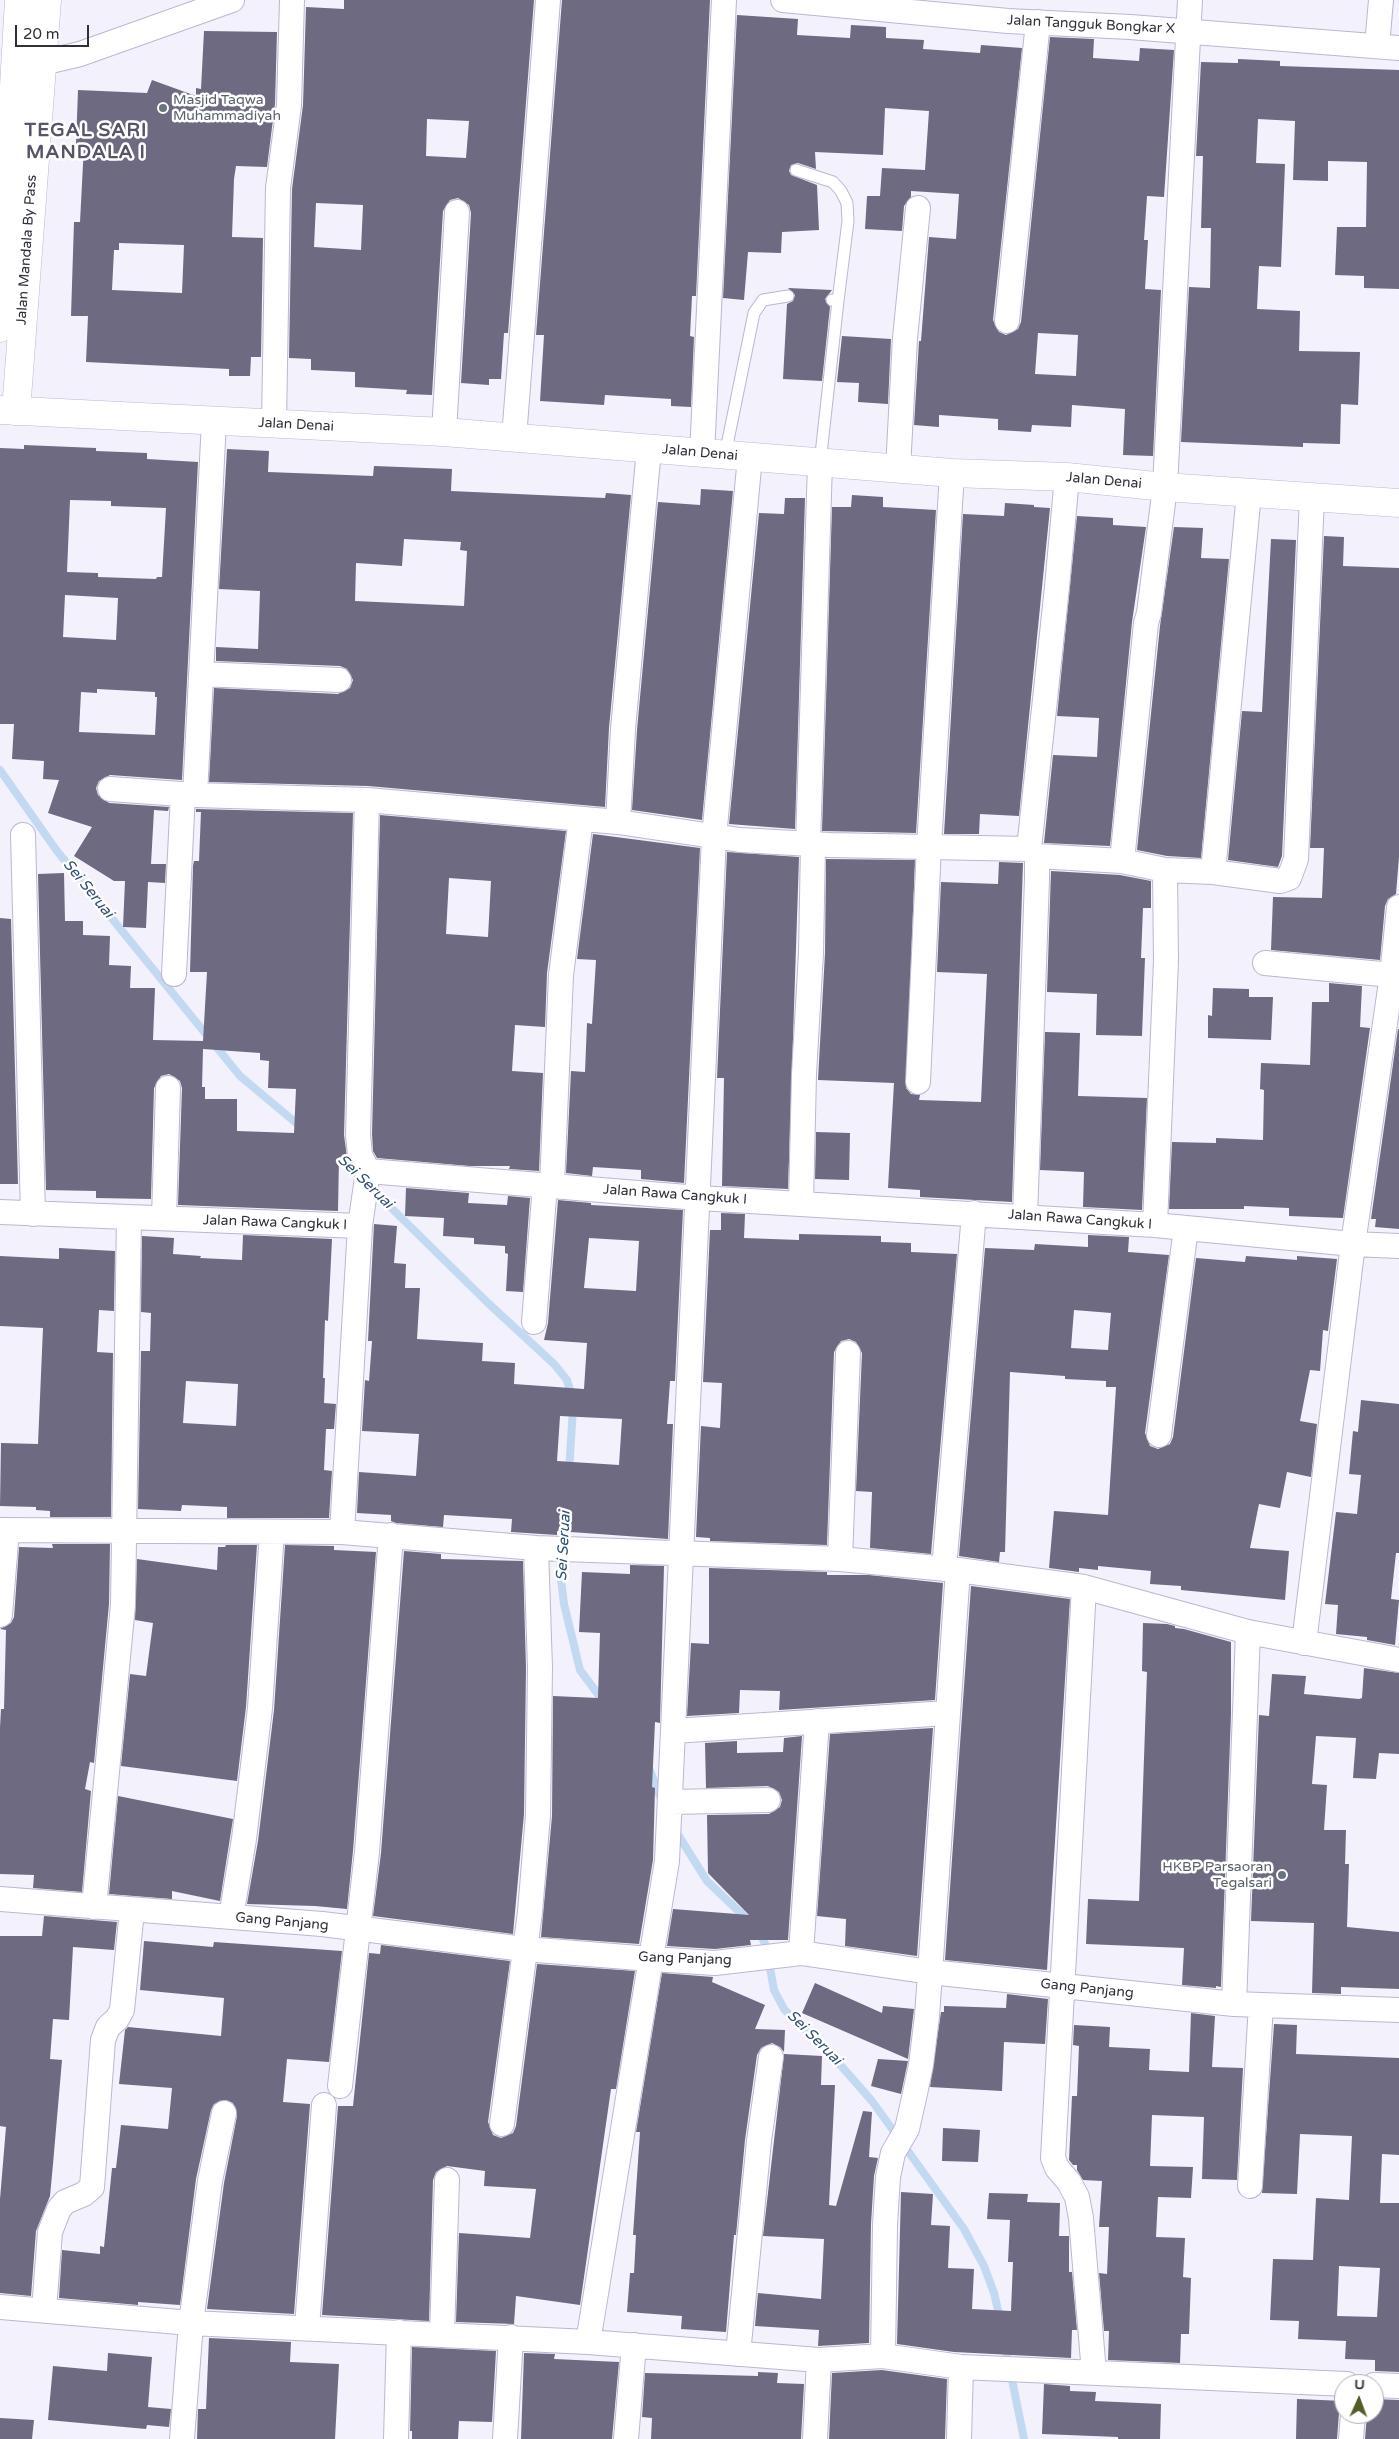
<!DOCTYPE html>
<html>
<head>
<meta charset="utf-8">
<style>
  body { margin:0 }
  #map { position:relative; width:1399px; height:2439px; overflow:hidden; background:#f3f1fc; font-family:"Varela Round",sans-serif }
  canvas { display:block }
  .north { position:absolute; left:1334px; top:2374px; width:50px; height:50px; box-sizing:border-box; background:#fff; border:1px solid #adacb0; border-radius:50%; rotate:2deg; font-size:14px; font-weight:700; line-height:20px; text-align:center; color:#312f39 }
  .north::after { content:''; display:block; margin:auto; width:18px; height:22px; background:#565b29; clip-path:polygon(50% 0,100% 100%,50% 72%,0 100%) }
  .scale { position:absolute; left:15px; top:25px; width:74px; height:22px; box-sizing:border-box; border:2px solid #312f39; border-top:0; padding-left:6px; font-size:15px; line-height:18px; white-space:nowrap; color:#312f39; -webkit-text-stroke:4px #fff; paint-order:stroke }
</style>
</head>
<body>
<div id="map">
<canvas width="1399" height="2439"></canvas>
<div class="north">U</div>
<div class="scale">20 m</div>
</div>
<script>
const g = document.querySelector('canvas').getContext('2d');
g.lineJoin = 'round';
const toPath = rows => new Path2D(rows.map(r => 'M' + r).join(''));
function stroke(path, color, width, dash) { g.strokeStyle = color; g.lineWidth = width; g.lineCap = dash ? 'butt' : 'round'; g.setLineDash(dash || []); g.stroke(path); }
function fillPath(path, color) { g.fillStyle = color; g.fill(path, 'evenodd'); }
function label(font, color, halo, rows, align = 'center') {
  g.font = font + ' "Varela Round",sans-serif'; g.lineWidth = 5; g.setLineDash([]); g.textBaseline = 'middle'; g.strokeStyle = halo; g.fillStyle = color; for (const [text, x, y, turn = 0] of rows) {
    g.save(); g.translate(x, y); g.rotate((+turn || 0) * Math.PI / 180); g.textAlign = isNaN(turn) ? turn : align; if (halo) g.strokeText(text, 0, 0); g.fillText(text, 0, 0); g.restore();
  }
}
const stream = toPath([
  [0,770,57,851,240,1076,301,1127],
  [332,1151,362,1179],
  [370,1187,488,1303,554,1364,567,1380,572,1397],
  [569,1471,573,1408],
  [564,1523,560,1571,564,1604,580,1670,603,1701],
  [649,1768,661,1799],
  [675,1830,707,1881,749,1921],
  [759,1931,766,1946,774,1990,784,2009,799,2025,822,2044,872,2101,964,2229,984,2266,994,2293,1000,2319],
  [1005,2345,1024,2439]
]);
const building = toPath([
  [344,0,534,0,508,333,504,333,501,379,489,379,489,385,461,383,471,213,469,205,458,198,450,200,443,211,432,395,406,394,407,390,355,387,355,372,311,370,311,359,289,358,292,189,303,105,306,7,344,9],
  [427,119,469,121,466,158,426,156],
  [316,203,363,205,361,250,314,247],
  [562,0,710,0,696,296,692,296,690,336,694,337,691,407,671,406,671,399,605,395,604,405,540,401,544,335,536,335],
  [737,15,798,19,797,35,850,38,851,25,886,27,886,38,924,40,923,49,980,53,981,45,1022,48,993,320,999,332,1006,335,1018,329,1021,322,1050,37,1094,39,1093,58,1139,61,1140,48,1174,50,1164,197,1147,196,1144,240,1148,240,1145,289,1161,290,1153,456,1123,455,1125,409,1072,405,1071,427,1032,425,1031,432,998,430,998,419,939,415,939,427,914,425,919,341,921,341,929,237,956,239,959,194,911,191,911,197,904,206,902,231,865,229,867,196,880,196,882,168,925,170,929,111,885,108,883,155,815,152,816,169,798,163,791,165,789,171,791,175,817,185,819,230,782,232,781,253,748,252,744,300,723,298],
  [1038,333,1078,335,1076,376,1035,374],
  [204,31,277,32,275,104,267,167,236,166,234,179,232,237,263,238,261,357,251,357,250,376,229,376,229,369,86,362,88,316,71,316,74,222,80,222,84,145,76,145,78,90,147,93,152,80,196,96,196,88,201,89],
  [119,243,184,245,182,293,112,290,114,250,119,250],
  [1238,59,1280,61,1280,66,1399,70,1399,289,1364,288,1364,276,1335,275,1337,227,1366,227,1367,162,1328,161,1328,181,1293,180,1295,121,1258,119,1256,163,1285,164,1281,267,1259,266,1257,309,1300,311,1299,351,1360,352,1358,405,1341,404,1340,444,1303,443,1303,447,1181,442,1189,287,1210,288,1211,228,1201,228,1203,156,1196,156,1201,62,1238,63],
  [788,288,832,290,825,299,830,307,822,381,783,379,787,304,793,301,795,295],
  [842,336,891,339,888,404,858,402,859,383,837,382],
  [24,445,96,448,96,451,147,453,147,459,198,462,182,780,110,775,99,781,96,788,98,795,109,803,169,807,168,811,154,810,151,864,166,864,165,883,148,882,146,928,123,927,125,881,114,881,74,856,92,827,48,813,59,780,43,779,44,761,12,759,14,724,0,724,0,448,24,449],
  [70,500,111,501,111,506,166,508,162,577,157,577,156,579,98,577,98,573,67,572],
  [65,595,118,598,116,640,63,637],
  [97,689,155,692,155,697,157,697,155,735,79,732,81,692,97,693],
  [227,449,269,451,268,472,373,476,374,466,452,469,451,491,605,498,606,493,631,495,609,728,605,807,368,786,209,782,214,688,338,694,350,688,353,680,347,669,340,666,216,661,216,647,258,649,260,591,219,589],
  [404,539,461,542,460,550,467,551,464,606,355,601,356,563,402,566],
  [701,489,733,491,702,820,632,810,637,730,658,502,700,505],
  [852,495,883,497,883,507,936,510,916,833,822,831,832,507,851,507],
  [785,498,805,498,795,829,729,824,759,513,784,514],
  [1005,503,1034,505,1034,507,1050,508,1019,816,980,814,979,834,944,834,963,514,1004,516],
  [1077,516,1113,518,1113,525,1146,527,1132,622,1110,846,1044,843,1053,755,1097,757,1099,718,1057,716],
  [1174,527,1203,528,1201,558,1229,559,1201,858,1167,856,1137,850,1160,626],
  [1324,536,1344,537,1343,566,1399,568,1399,857,1396,894,1388,899,1385,906,1380,960,1271,950,1273,897,1322,898,1324,848,1310,848],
  [1271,539,1296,540,1282,856,1278,867,1228,860,1242,711,1262,712],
  [196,809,353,813,344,1135,347,1157,339,1157,338,1211,178,1205,182,1088,180,1081,169,1074,161,1076,154,1088,151,1199,96,1198,96,1191,46,1190,38,874,64,873,65,921,83,921,83,935,110,936,109,965,131,966,130,988,155,988,153,1040,203,1041,207,972,190,972,193,866,194,861,199,861,201,812,196,812],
  [203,1049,260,1053,260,1060,269,1061,268,1088,296,1089,294,1133,237,1131,237,1099,205,1099,205,1087,202,1087],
  [380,815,566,831,547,973,545,1027,515,1025,512,1071,543,1073,539,1171,509,1169,510,1166,470,1166,377,1158,373,1151,372,1134],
  [449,878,491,881,488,937,446,934],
  [593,834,700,848,684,1183,641,1179,641,1170,593,1167,592,1176,566,1173,571,1071,585,1072,587,1023,592,1024,596,960,577,959],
  [727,852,799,857,788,1189,722,1186,724,1078,717,1078],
  [826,859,915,860,906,1088,911,1094,920,1095,919,1100,981,1102,987,974,937,972,941,882,998,884,999,862,1023,863,1012,1202,920,1197,920,1190,888,1188,894,1083,818,1080,825,953],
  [1051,871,1120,875,1151,881,1151,908,1143,908,1141,958,1145,958,1142,1036,1096,1035,1097,994,1047,992],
  [0,918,11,919,18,1184,0,1184],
  [1329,983,1362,986,1360,1027,1370,1028,1343,1218,1289,1216,1289,1208,1244,1206,1244,1209,1169,1209,1172,1142,1216,1143,1216,1138,1263,1140,1264,1090,1260,1089,1261,1063,1310,1065,1312,1002,1329,1002],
  [1213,988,1249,989,1249,997,1273,997,1271,1040,1208,1038,1208,1015,1212,1016],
  [1398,1029,1399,1029,1399,1229,1375,1227,1376,1219,1371,1219],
  [1045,1032,1080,1033,1078,1096,1147,1098,1142,1210,1083,1207,1084,1172,1040,1170],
  [816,1132,850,1133,849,1180,815,1179],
  [406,1188,469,1193,468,1203,507,1205,508,1196,530,1198,523,1292,506,1291,508,1254,505,1253,505,1246,474,1244,474,1238,443,1236,444,1218,405,1216],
  [558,1200,591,1203,591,1205,683,1210,675,1381,670,1381,667,1424,673,1424,668,1539,557,1531,557,1535,511,1532,512,1519,444,1515,443,1527,396,1523,391,1521,391,1515,357,1513,359,1472,416,1476,419,1434,362,1431,365,1380,369,1381,372,1341,368,1341,374,1224,397,1226,394,1263,406,1264,405,1288,420,1288,417,1339,483,1343,482,1361,515,1363,514,1384,584,1389,587,1343,544,1340,548,1323],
  [589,1238,639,1241,636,1291,584,1288],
  [560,1416,622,1419,619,1465,557,1461],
  [721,1213,745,1214,744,1238,799,1240,799,1234,881,1236,881,1242,911,1243,911,1252,957,1254,931,1554,870,1548,872,1492,856,1491,862,1353,856,1342,849,1339,841,1341,834,1352,827,1545,710,1541,710,1538,696,1537,701,1426,720,1428,722,1383,703,1382,710,1230,721,1230],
  [243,1235,332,1239,328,1321,325,1320,323,1378,325,1378,324,1403,336,1404,334,1429,326,1429,324,1470,332,1471,329,1518,227,1518,227,1507,182,1505,181,1511,138,1509,141,1351,150,1351,151,1313,141,1312,142,1236,174,1238,173,1254,201,1256,200,1258,242,1260],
  [186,1381,238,1384,236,1426,183,1423],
  [1088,1235,1129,1237,1128,1252,1169,1255,1145,1433,1150,1446,1158,1449,1170,1444,1173,1437,1196,1258,1245,1262,1246,1256,1297,1260,1297,1256,1337,1259,1328,1331,1323,1330,1320,1371,1310,1370,1300,1421,1317,1424,1311,1477,1287,1472,1280,1508,1259,1504,1250,1548,1289,1551,1285,1600,1181,1590,1181,1586,1150,1584,1151,1571,1098,1566,1098,1570,1079,1568,1079,1572,1049,1568,1054,1511,1108,1515,1116,1387,1106,1387,1106,1381,1065,1379,1065,1376,1010,1372,1005,1552,1000,1552,999,1562,959,1556,985,1248,1034,1250,1035,1244,1088,1247],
  [1074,1310,1111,1313,1108,1350,1071,1348],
  [59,1248,115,1251,114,1311,99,1310,97,1352,113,1353,111,1517,50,1517,50,1511,36,1510,36,1507,0,1506,1,1443,38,1444,43,1328,0,1326,0,1256,59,1259],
  [1361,1400,1399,1404,1399,1553,1396,1553,1391,1599,1399,1600,1395,1645,1367,1640,1367,1637,1336,1634,1338,1605,1325,1604,1336,1512,1357,1514,1361,1475,1349,1474,1353,1431,1358,1432],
  [52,1544,110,1544,109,1604,94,1763,90,1762,85,1789,91,1791,82,1892,33,1888,34,1875,0,1874,0,1728,1,1709,4,1709,6,1630,0,1629,11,1623,14,1617,19,1547,53,1548],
  [226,1545,257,1545,246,1707,237,1781,121,1766,130,1674,146,1676,153,1623,135,1620,137,1559,217,1570,218,1547,225,1547],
  [285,1545,334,1546,334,1550,376,1552,353,1851,347,1909,315,1906,247,1904,258,1841,274,1710],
  [404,1551,441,1554,441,1559,523,1561,526,1668,524,1814,513,1934,373,1916,381,1853],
  [630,1565,664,1566,660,1723,655,1722,652,1787,655,1788,653,1860,639,1944,541,1937,552,1816,553,1696,598,1698,600,1633,579,1632,582,1572,630,1574],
  [709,1568,827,1572,827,1575,869,1575,943,1583,935,1700,779,1710,780,1691,740,1690,739,1713,687,1716,691,1643,709,1644],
  [971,1586,1070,1599,1047,1970,945,1960],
  [1143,1623,1167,1624,1175,1626,1175,1628,1184,1629,1231,1642,1231,1714,1221,1987,1216,1986,1216,1988,1182,1985,1184,1948,1086,1944,1088,1899,1139,1901,1147,1672,1142,1671],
  [1364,1668,1399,1673,1399,1754,1379,1753,1376,1779,1353,1778,1356,1738,1316,1736,1312,1784,1327,1785,1324,1830,1346,1830,1345,1864,1349,1864,1347,1927,1399,1932,1399,1989,1341,1987,1341,1994,1312,1993,1314,1923,1251,1921,1259,1715,1269,1716,1272,1674,1306,1676,1304,1694,1359,1699,1362,1698],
  [933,1728,917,1956,845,1946,846,1919,817,1916,830,1734],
  [802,1736,788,1940,750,1940,751,1945,715,1949,667,1946,673,1909,749,1915,708,1873,707,1815,769,1814,780,1807,782,1800,779,1792,768,1786,706,1788,705,1743,737,1741,737,1753,783,1752,784,1738],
  [118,1796,233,1819,220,1901,172,1891,172,1899,109,1894],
  [44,1916,117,1922,114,1950,73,1947,69,2020,53,2019,50,2059,62,2060,53,2164,50,2196,36,2231,31,2296,0,2293,0,2199,6,2127,0,2126,0,1936,42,1936],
  [144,1941,213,1947,214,1942,342,1951,329,2062,287,2059,283,2102,310,2104,294,2314,207,2309,224,2183,237,2116,233,2103,226,2100,214,2104,211,2110,196,2179,180,2305,138,2302,138,2305,59,2298,62,2250,100,2254,100,2246,104,2247,112,2168,116,2168,121,2125,168,2129,172,2088,119,2084,125,2030,128,2027,221,2036,224,1998,140,1990],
  [381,1945,510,1961,488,2122,493,2135,501,2138,513,2133,516,2126,537,1964,635,1971,616,2089,611,2089,580,2305,516,2296,514,2324,456,2322,459,2233,530,2238,536,2189,484,2186,485,2171,447,2166,436,2172,433,2180,429,2321,322,2315,338,2106,353,2106,369,1953,380,1954],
  [662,1973,713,1977,712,1982,765,2005,755,2029,785,2030,784,2052,780,2047,772,2043,761,2048,757,2055,745,2140,736,2235,734,2235,726,2332,681,2329,682,2316,627,2312,630,2273,634,2273,636,2235,633,2235,640,2132,636,2132],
  [815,1983,882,2013,883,2006,914,2009,908,2059,802,2013],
  [1007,1994,1048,1999,1045,2044,1004,2042,1002,2091,930,2087,941,2012,944,2012,944,2006,1006,2008],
  [1191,2013,1215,2016,1212,2067,1243,2068,1237,2180,1202,2179,1204,2117,1152,2115,1150,2166,1193,2167,1191,2198,1158,2197,1156,2237,1185,2238,1183,2277,1191,2278,1189,2334,1181,2334,1180,2363,1108,2360,1109,2331,1104,2331,1099,2273,1107,2274,1109,2227,1099,2227,1102,2181,1083,2180,1077,2170,1077,2165,1073,2165,1069,2160,1072,2096,1077,2096,1079,2046,1073,2045,1074,2025,1110,2027,1109,2047,1150,2049,1149,2070,1189,2072],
  [1274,2024,1297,2025,1296,2054,1399,2058,1399,2155,1382,2154,1380,2203,1399,2203,1399,2372,1375,2371,1375,2360,1345,2359,1346,2341,1298,2339,1299,2321,1270,2320,1273,2259,1313,2260,1316,2198,1349,2200,1352,2136,1300,2134,1297,2194,1262,2193],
  [1339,2266,1380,2268,1377,2317,1337,2316],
  [784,2054,822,2056,821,2085,835,2085,829,2205,836,2206,863,2111,872,2112,869,2157,878,2158,874,2176,871,2224,869,2343,818,2346,819,2330,755,2326,758,2293,821,2299,824,2239,763,2236],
  [878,2059,908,2061,901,2094,871,2086],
  [943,2128,980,2130,978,2162,942,2161],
  [901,2192,933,2194,931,2225,950,2226,948,2268,974,2269,972,2309,1011,2311,1013,2262,1008,2262,1010,2220,987,2219,989,2193,1028,2194,1027,2202,1060,2203,1059,2236,1069,2236,1069,2272,1072,2272,1077,2330,1072,2330,1071,2358,954,2352,897,2344],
  [209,2338,291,2342,290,2362,339,2364,335,2439,197,2439,198,2409,206,2409],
  [412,2347,496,2351,492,2422,459,2421,458,2439,412,2439,412,2431,410,2431],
  [108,2353,152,2357,148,2407,171,2409,169,2427,147,2425,146,2429,48,2420,53,2366,107,2371],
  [524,2353,555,2354,554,2359,619,2362,612,2439,521,2439],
  [882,2370,947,2379,945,2439,829,2439,832,2373],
  [758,2372,778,2373,777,2383,804,2384,801,2439,651,2439,652,2418,642,2417,645,2373,758,2376],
  [1044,2384,1070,2386,1070,2391,1096,2392,1095,2401,1161,2404,1160,2439,1118,2439,1118,2437,1042,2434],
  [1297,2399,1344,2401,1339,2413,1337,2439,1296,2439],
  [1374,2399,1399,2400,1399,2439,1365,2439,1367,2414,1374,2414],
  [0,2418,34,2420,32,2439,0,2439]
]);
const service = toPath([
  [796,170,833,182,841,191,847,203,848,221,838,301],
  [725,455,754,313,763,300,788,296],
  [820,463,838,301,832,300]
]);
const minor = toPath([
  [783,0,1008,21,1130,27,1399,48],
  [1377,46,1381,0],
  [42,63,80,54,232,0],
  [1007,321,1038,22],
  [274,424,278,188,289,105,292,0],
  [444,432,457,212],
  [514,438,548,0],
  [702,454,724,0],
  [898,469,905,338,918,208],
  [201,674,339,680],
  [110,789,195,795,367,800,618,822,740,840,830,845,1029,849],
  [195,795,214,421],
  [367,800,358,1135,360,1155,368,1171],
  [618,822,623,729,649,449],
  [23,835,33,1214],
  [808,844,820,463],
  [1037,856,1122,861,1165,870,1213,872,1280,881,1289,878,1296,859,1312,497],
  [1122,861,1146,623,1149,613,1165,487,1190,0],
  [1213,872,1249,493],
  [1265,963,1392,975],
  [174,974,183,794],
  [918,1082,929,846,952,473],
  [552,1185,561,975,581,819],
  [801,1204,804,1074,811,953,813,844],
  [0,1212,360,1226,368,1171,699,1198,1155,1225,1353,1244,1399,1246],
  [1025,1217,1037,879,1037,856,1029,849,1057,587,1067,477],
  [164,1218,168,1088],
  [1155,1225,1166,961,1165,870],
  [534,1322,545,1185],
  [1159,1435,1186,1228],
  [0,1530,342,1532,536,1548,840,1559,958,1570,1084,1587,1248,1632,1399,1660],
  [342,1532,360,1226],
  [840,1559,848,1353],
  [944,1569,974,1213],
  [1084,1587,1053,2158,1057,2168,1069,2182,1077,2197,1081,2218,1094,2373],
  [0,1615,7,1530],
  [1304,1643,1353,1244,1392,975,1399,907],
  [674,1731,947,1713],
  [671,1802,768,1800],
  [0,1899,322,1924,524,1949,652,1959,715,1963,801,1953,930,1972,1234,2004,1399,2010],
  [94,1907,123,1605,129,1217],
  [231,1917,244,1839,260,1708,272,1532],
  [801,1953,817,1721],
  [1234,2004,1248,1632],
  [340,2086,367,1852,391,1535],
  [502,2124,530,1912,538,1815,540,1668,536,1548],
  [1250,2186,1261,2005],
  [0,2307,191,2323,588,2342,819,2360,883,2356,961,2367,1347,2384],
  [44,2310,50,2232,59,2209,65,2202,84,2194,92,2187,103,2040,108,2027,117,2019,122,2010,132,1910],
  [307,2327,324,2105],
  [442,2334,447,2180],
  [588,2342,667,1861,714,837,750,457],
  [738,2354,759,2141,771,2057],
  [883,2356,885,2225,888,2177,893,2153,907,2129,914,2098,921,2065,927,2016,958,1570],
  [1374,2385,1399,2386],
  [182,2439,191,2323,210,2181,224,2113],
  [396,2439,399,2332],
  [505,2439,511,2337],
  [626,2439,634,2345],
  [815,2439,819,2360],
  [959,2439,961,2367],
  [1351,2439,1353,2414]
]);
const tertiary = toPath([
  [0,328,19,0],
  [16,411,47,0]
]);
const primary = toPath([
  [0,410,444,432,952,473,1067,477,1165,487,1399,503]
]);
const markers = [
  [163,108,5,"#6b7280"],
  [1282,1875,5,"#6b7280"]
];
const streetNames = [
  ["Jalan Tangguk Bongkar X",1091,25,3],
  ["Jalan Mandala By Pass",27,250,-86],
  ["Jalan Denai",296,425,3],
  ["Jalan Denai",700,453,5],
  ["Jalan Denai",1104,481,5],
  ["Jalan Rawa Cangkuk I",675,1195,4],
  ["Jalan Rawa Cangkuk I",1080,1220,4],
  ["Jalan Rawa Cangkuk I",275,1223,2],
  ["Gang Panjang",282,1922,5],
  ["Gang Panjang",685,1959,2],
  ["Gang Panjang",1087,1989,6]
];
const worshipNames = [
  ["Masjid Taqwa",173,100],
  ["Muhammadiyah",173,116],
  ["HKBP Parsaoran",1272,1867,"right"],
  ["Tegalsari",1272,1883,"right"]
];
const waterNames = [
  ["Sei Seruai",88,889,51],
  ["Sei Seruai",365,1182,44],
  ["Sei Seruai",564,1546,-87],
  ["Sei Seruai",814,2038,45]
];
const districtNames = [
  ["TEGAL SARI",86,131],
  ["MANDALA I",86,153]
];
stroke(stream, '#c3d9f1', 8);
fillPath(building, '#6e6a81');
stroke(service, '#bbb7d0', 13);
stroke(minor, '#bbb7d0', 26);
stroke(tertiary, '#bbb7d0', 29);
stroke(primary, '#bbb7d0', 29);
stroke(service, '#fff', 11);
stroke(minor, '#fff', 24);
stroke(tertiary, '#fff', 28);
stroke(primary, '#fff', 28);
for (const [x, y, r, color] of markers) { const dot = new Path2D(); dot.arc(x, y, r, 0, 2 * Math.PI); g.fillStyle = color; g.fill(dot); stroke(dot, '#fff', 2); }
label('14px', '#312f39', '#fff', streetNames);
label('14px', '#5b616d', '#fff', worshipNames, 'left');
label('italic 15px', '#2f5173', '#fff', waterNames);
g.letterSpacing = '1px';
label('bold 19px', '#575369', '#fff', districtNames);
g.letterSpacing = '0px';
</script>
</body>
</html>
